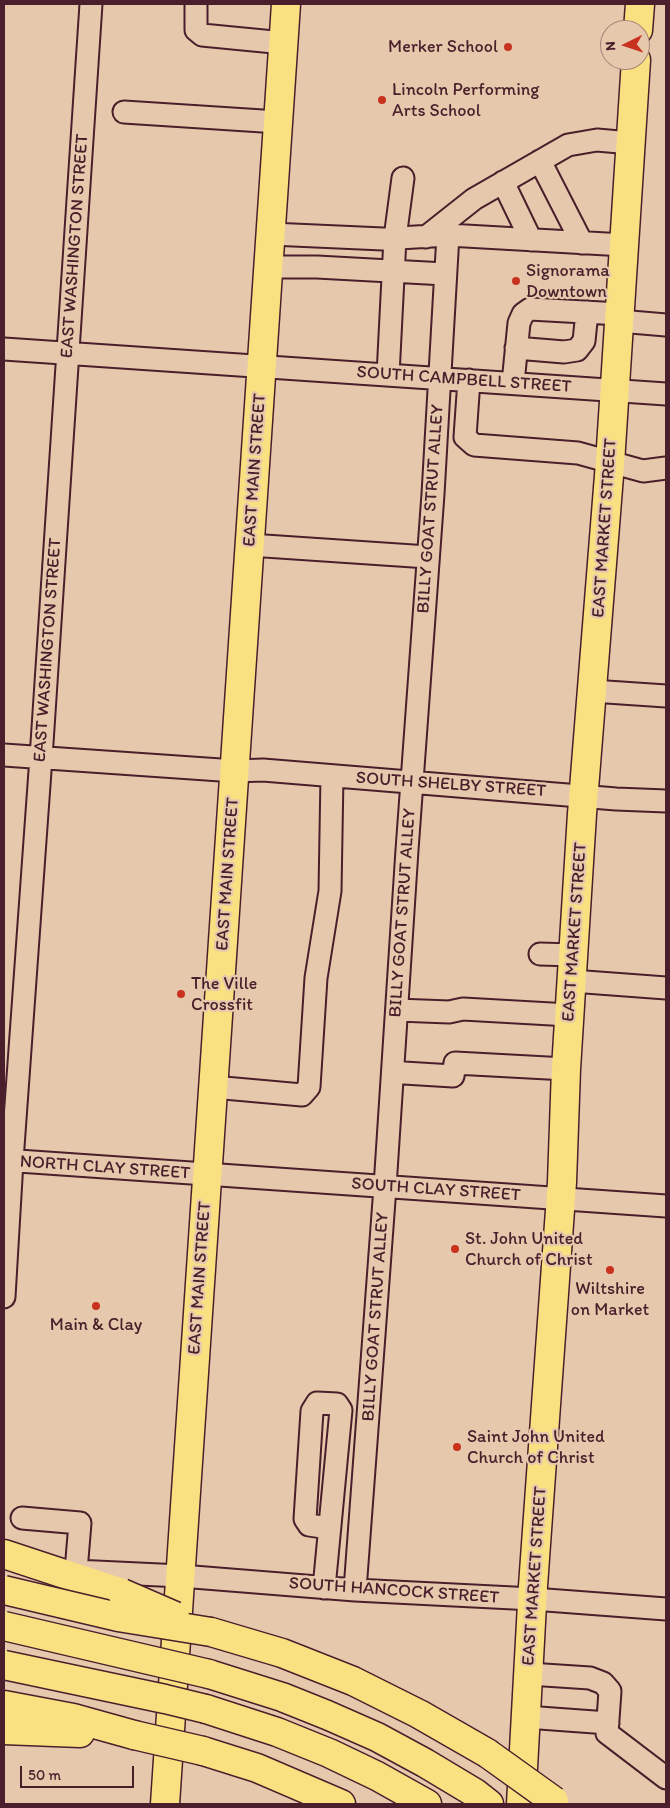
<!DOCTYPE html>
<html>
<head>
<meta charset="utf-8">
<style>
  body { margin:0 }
  #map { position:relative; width:670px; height:1808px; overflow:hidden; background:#e6c9ad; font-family:Itim,sans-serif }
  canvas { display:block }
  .frame { position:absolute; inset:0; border:5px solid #4a1f2b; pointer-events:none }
  .north { position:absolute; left:600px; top:20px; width:50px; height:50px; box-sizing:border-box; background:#e6c9ad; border:1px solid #a88579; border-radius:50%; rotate:266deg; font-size:14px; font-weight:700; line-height:20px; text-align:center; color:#4a1f2b }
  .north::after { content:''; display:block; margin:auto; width:18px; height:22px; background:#c8321e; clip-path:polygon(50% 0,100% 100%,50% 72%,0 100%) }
  .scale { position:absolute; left:20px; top:1766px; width:114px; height:22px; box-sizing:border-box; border:2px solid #4a1f2b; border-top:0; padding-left:6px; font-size:15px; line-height:18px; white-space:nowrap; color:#4a1f2b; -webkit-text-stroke:4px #e6c9ad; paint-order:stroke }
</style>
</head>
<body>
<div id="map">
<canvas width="670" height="1808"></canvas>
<div class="frame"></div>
<div class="north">N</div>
<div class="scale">50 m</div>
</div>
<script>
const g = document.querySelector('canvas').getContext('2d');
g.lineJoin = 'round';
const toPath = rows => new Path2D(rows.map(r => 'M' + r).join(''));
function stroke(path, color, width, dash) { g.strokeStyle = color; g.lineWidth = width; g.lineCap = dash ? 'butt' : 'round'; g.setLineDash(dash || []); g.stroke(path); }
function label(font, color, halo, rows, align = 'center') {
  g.font = font + ' Itim,sans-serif'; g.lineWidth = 4.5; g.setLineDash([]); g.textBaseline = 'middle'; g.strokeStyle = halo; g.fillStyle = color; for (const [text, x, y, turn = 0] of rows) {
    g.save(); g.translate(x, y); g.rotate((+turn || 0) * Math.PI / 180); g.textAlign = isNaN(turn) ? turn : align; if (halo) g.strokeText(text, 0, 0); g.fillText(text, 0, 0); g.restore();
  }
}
const minor = toPath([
  [196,4,196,30,202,35,284,43],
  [124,112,278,122],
  [540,161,582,243],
  [503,182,531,240],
  [271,234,383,239,448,235,624,245],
  [426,237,474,199,568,145,597,140,631,143],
  [269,267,317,267,445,274],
  [619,321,666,325],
  [516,348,564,352,577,350,584,341,587,312],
  [4,349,666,394],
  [388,375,395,238,403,178],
  [469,380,465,437,474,445,578,453,643,471,666,468],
  [513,383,519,323,523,314,530,309,620,314],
  [250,545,428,557],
  [592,691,666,696],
  [4,755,235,771,263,770,616,799,666,801],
  [540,954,574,955],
  [572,981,666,988],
  [397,1010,449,1012,463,1009,569,1015],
  [404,1073,453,1076,455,1063,566,1069],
  [213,1087,302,1095,309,1087,316,978,330,891,332,776],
  [4,1160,666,1206],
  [4,1297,12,1161,42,743,91,4],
  [22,1518,80,1523,76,1571],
  [75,1571,181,1576,355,1590,533,1599,666,1609],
  [324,1588,341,1410,337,1404,317,1403,312,1411,305,1519,309,1525,329,1528],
  [355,1590,385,1187,407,850,433,494,448,235],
  [529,1674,590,1678,603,1683,610,1691,607,1733,666,1778],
  [526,1717,608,1723]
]);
const major = toPath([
  [638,30,640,4],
  [165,1804,286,4],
  [521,1804,533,1586,562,1182,566,1069,582,814,610,463,636,60]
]);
const highway = toPath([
  [4,1554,122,1593],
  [211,1632,282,1653,353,1681,419,1714,487,1753],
  [209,1674,282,1697,327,1715,377,1737,425,1763,475,1793,489,1804],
  [4,1705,73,1718,134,1735],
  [206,1709,277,1732,329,1753,377,1776,427,1804],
  [4,1730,80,1733],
  [203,1751,257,1768,341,1804]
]);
const highwayBridge = toPath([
  [4,1590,118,1617,211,1632],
  [122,1593,175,1616],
  [4,1626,209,1674],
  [4,1665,165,1699,206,1709],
  [134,1735,203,1751],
  [487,1753,554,1801]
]);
const markers = [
  [508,47,5,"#c8321e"],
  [382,100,5,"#c8321e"],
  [516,281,5,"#c8321e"],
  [181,994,5,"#c8321e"],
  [455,1249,5,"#c8321e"],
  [610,1270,5,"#c8321e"],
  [96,1306,5,"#c8321e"],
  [457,1447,5,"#c8321e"]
];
const poiNames = [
  ["Merker School",498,47,"right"],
  ["Lincoln Performing",392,90],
  ["Arts School",392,111],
  ["Signorama",526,271],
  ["Downtown",526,292],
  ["The Ville",191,984],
  ["Crossfit",191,1005],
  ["St. John United",465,1239],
  ["Church of Christ",465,1260],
  ["Wiltshire",610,1289,"center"],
  ["on Market",610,1310,"center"],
  ["Main & Clay",96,1325,"center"],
  ["Saint John United",467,1437],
  ["Church of Christ",467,1458]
];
const streetNames = [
  ["EAST WASHINGTON STREET",75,246,-86],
  ["SOUTH CAMPBELL STREET",464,380,4],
  ["EAST MAIN STREET",255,470,-86],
  ["BILLY GOAT STRUT ALLEY",431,509,-86],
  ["EAST MARKET STREET",605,528,-86],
  ["EAST WASHINGTON STREET",48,650,-86],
  ["SOUTH SHELBY STREET",451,785,4],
  ["EAST MAIN STREET",228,874,-86],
  ["BILLY GOAT STRUT ALLEY",403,913,-86],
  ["EAST MARKET STREET",575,932,-86],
  ["NORTH CLAY STREET",105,1168,4],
  ["SOUTH CLAY STREET",436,1190,4],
  ["EAST MAIN STREET",200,1278,-86],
  ["BILLY GOAT STRUT ALLEY",376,1317,-86],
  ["EAST MARKET STREET",535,1576,-86],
  ["SOUTH HANCOCK STREET",394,1591,4]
];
stroke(minor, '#4a1f2b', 25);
stroke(major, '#4a1f2b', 31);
stroke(highway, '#4a1f2b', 31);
stroke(minor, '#e6c9ad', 21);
stroke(major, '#f9e181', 28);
stroke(highway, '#f9e181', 28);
stroke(highwayBridge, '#4a1f2b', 31, []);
stroke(highwayBridge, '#f9e181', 28);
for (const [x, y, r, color] of markers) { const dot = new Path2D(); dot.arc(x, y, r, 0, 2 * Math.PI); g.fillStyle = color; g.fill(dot); stroke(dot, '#e6c9ad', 2); }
label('18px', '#4a1f2b', '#e6c9ad', poiNames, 'left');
label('18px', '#4a1f2b', '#e6c9ad', streetNames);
</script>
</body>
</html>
